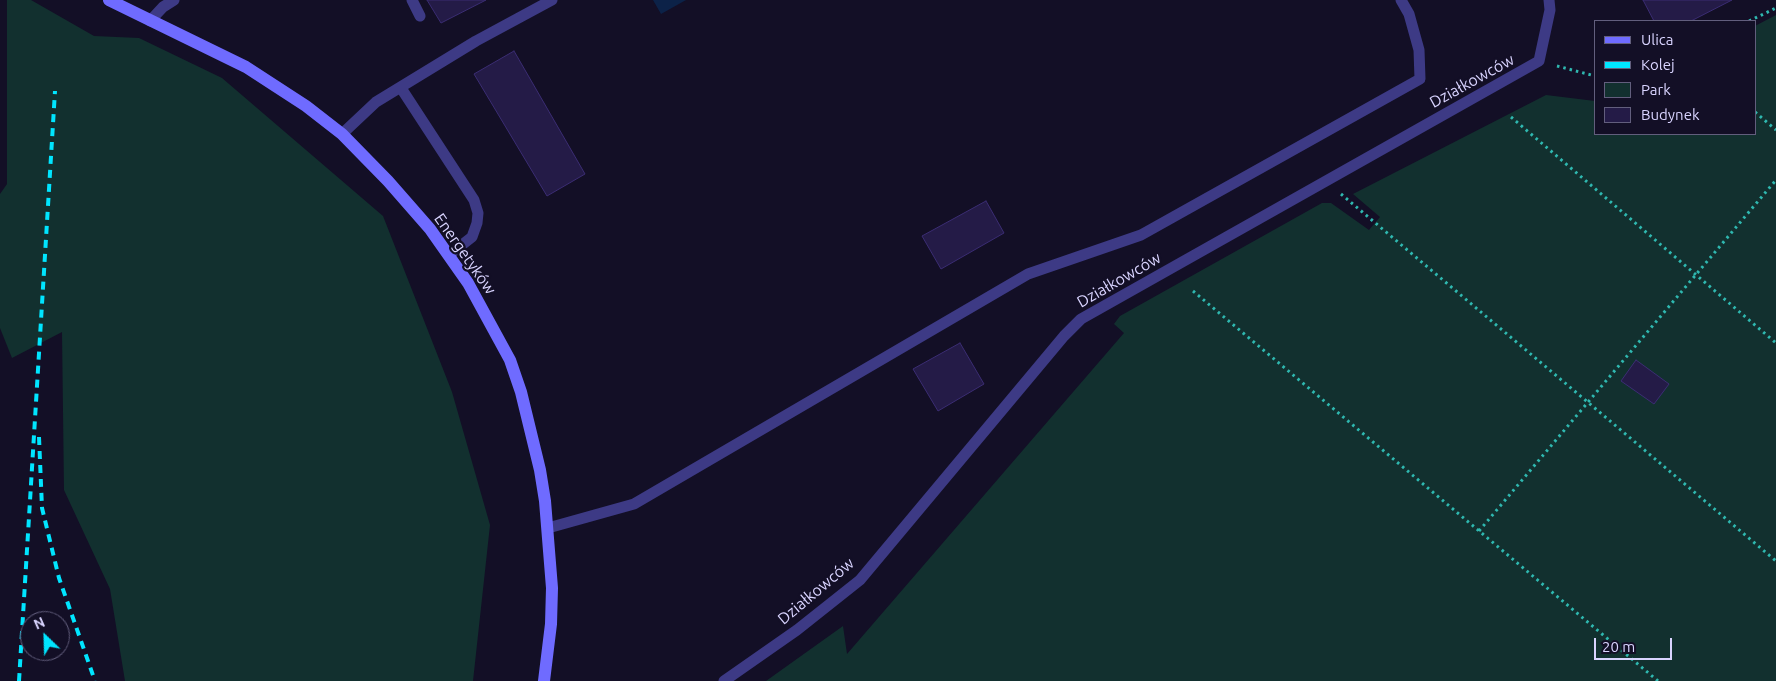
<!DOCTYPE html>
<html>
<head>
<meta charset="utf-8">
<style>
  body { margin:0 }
  #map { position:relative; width:1776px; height:681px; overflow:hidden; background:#130f26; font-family:Ubuntu,sans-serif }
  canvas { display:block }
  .legend { position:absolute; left:1594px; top:20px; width:162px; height:115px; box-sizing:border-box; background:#130f26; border:1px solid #625e7d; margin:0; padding:6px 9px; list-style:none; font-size:15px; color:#d9d4ff }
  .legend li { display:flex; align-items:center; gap:10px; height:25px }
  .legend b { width:25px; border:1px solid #625e7d }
  .north { position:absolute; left:20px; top:611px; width:50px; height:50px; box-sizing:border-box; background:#130f26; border:1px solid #625e7d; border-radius:50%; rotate:336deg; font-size:14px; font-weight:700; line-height:20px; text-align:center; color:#d9d4ff }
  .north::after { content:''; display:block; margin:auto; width:18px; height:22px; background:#00e5ff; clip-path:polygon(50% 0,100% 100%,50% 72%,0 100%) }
  .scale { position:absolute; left:1594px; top:638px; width:78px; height:22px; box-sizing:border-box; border:2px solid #d9d4ff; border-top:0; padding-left:6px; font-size:15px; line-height:18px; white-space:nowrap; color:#d9d4ff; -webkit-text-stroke:4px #130f26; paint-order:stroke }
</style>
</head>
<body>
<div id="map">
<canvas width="1776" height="681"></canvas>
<ul class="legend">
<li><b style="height:6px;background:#6f6bff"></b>Ulica</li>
<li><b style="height:6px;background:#00e5ff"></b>Kolej</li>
<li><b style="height:14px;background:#12302f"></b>Park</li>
<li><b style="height:14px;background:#241b47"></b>Budynek</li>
</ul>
<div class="north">N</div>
<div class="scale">20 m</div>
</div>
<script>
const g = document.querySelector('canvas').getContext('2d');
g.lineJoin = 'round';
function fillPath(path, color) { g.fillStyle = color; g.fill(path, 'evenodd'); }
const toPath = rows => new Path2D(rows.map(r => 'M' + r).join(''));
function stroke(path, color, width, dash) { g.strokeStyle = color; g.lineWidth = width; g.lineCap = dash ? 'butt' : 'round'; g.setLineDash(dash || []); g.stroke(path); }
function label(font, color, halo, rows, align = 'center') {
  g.font = font + ' Ubuntu,sans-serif'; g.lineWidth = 4.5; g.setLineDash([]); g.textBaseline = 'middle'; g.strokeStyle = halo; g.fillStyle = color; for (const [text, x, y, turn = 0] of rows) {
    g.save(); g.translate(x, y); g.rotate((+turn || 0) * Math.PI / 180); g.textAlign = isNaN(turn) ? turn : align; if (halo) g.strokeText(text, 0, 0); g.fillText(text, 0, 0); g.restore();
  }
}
const green = toPath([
  [7,0,31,0,94,36,139,38,222,78,383,216,452,392,490,525,473,681,125,681,110,589,64,490,62,332,12,358,0,328,0,194,7,184],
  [1776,15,1776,681,766,681,843,626,847,654,1124,333,1114,324,1120,316,1322,203,1331,203,1369,230,1380,217,1353,194,1546,95,1595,101,1595,134,1755,134,1755,26]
]);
const water = toPath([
  [653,0,686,0,661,14]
]);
const building = toPath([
  [427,0,486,0,441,23,427,0],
  [1643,0,1732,0,1691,21,1654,21,1643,0],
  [514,51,585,174,547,196,474,74,514,51],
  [986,201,1004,233,941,269,922,236,986,201],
  [960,343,984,384,938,411,913,369,960,343],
  [1636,360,1669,384,1654,404,1621,381,1636,360]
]);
const path = toPath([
  [1749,21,1776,8],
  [1557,66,1595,76],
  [1755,112,1776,130],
  [1511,117,1776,343],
  [1341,194,1776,561],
  [1193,291,1658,681],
  [1479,531,1776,180]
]);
const lane = toPath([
  [412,0,420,16],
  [150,21,163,7,174,0],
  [401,88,474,200,478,213,477,223,472,237,449,255],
  [342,134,376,102,476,41,552,0],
  [548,528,634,504,1028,274,1141,235,1420,79,1419,50,1409,14,1401,0],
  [724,681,797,630,860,580,1064,336,1081,319,1539,61,1550,10,1549,0]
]);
const secondary = toPath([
  [109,0,246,67,306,106,342,134,388,181,430,229,468,283,510,360,521,392,540,470,545,501,552,588,551,624,544,681]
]);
const rail = toPath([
  [39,437,42,508,59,578,95,681],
  [19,681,55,91]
]);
const streetNames = [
  ["Działkowców",1472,81,-29],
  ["Energetyków",465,254,55],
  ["Działkowców",1119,280,-30],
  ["Działkowców",816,591,-40]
];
fillPath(green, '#12302f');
fillPath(water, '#0c2248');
fillPath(building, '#241b47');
stroke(building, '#3b2d73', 1);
stroke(path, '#2fb8b0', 3, [2.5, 4]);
stroke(lane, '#3d3a85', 11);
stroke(secondary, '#6f6bff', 12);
stroke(rail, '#00e5ff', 4, [8, 6]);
label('16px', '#d9d4ff', '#130f26', streetNames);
</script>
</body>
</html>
